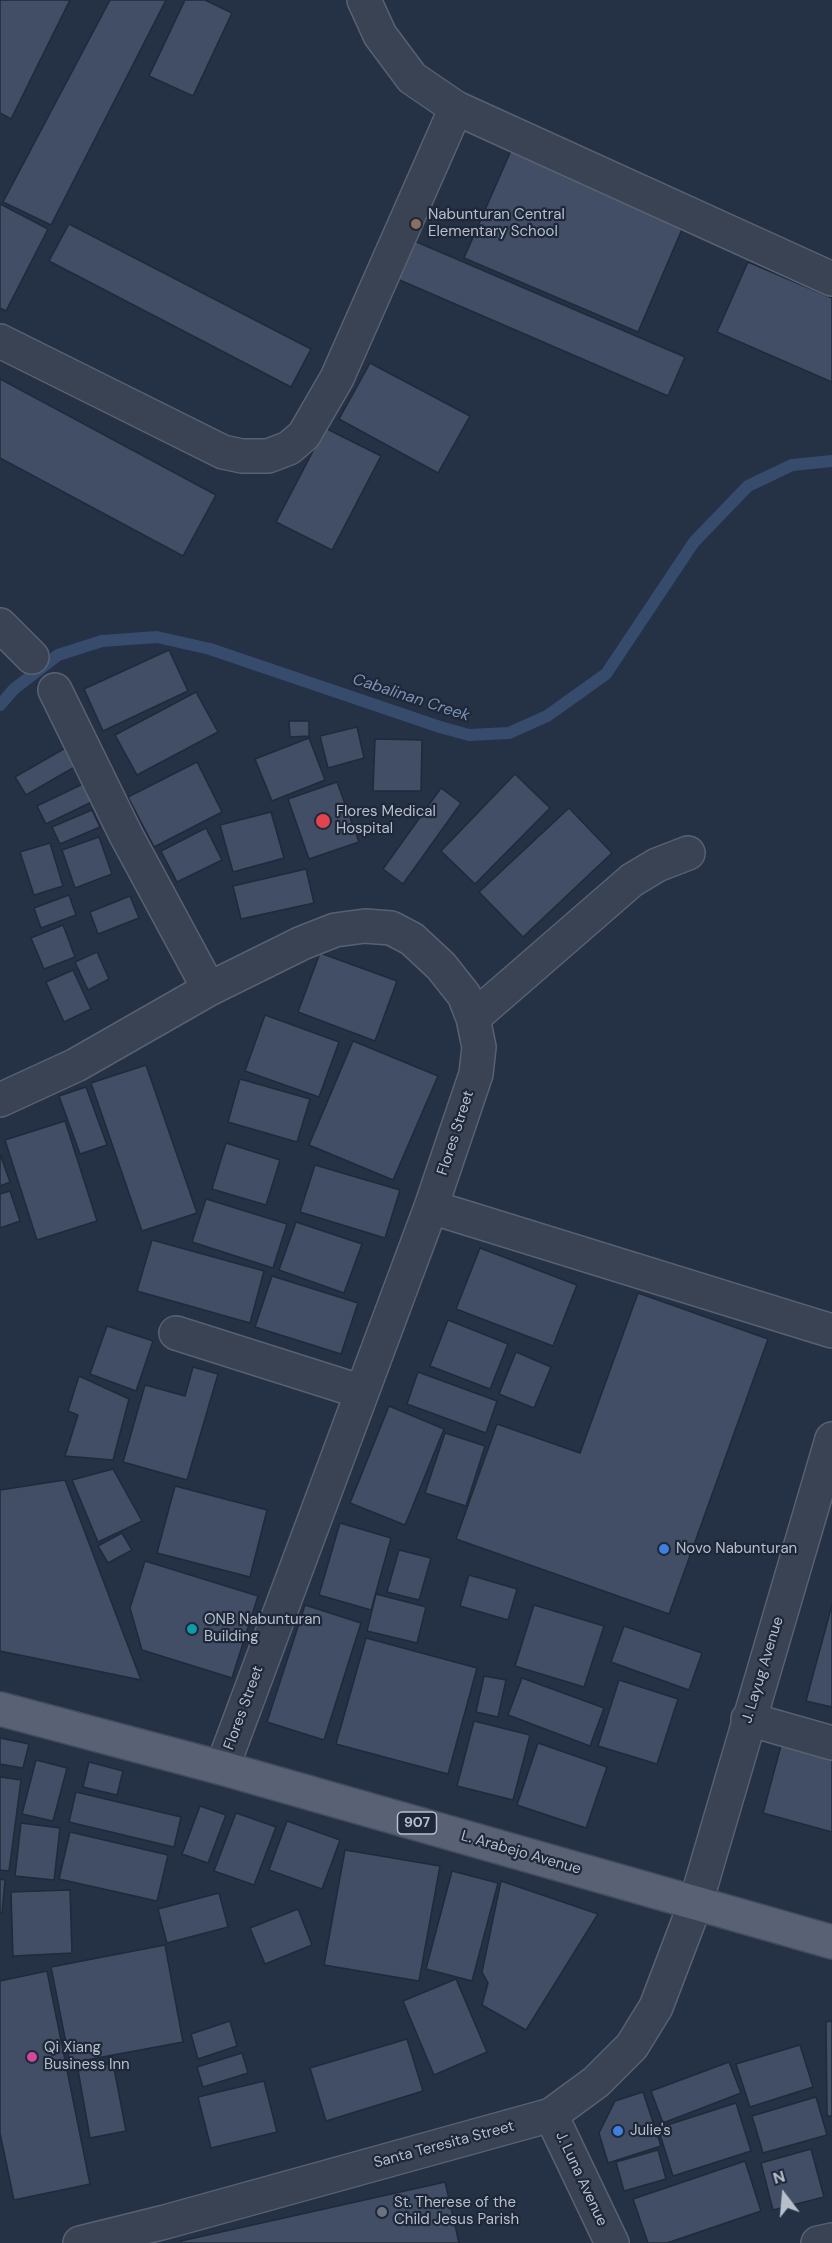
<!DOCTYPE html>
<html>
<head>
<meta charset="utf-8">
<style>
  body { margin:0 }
  #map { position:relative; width:832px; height:2243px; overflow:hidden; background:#253145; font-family:"DM Sans",sans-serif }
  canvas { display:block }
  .north { position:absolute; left:754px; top:2165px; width:60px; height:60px; -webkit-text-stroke:4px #1e2839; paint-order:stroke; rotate:344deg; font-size:16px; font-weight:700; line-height:24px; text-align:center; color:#b7bfcd }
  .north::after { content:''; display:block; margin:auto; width:21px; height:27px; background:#b7bfcd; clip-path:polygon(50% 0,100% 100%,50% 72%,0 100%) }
</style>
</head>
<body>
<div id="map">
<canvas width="832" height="2243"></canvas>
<div class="north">N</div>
</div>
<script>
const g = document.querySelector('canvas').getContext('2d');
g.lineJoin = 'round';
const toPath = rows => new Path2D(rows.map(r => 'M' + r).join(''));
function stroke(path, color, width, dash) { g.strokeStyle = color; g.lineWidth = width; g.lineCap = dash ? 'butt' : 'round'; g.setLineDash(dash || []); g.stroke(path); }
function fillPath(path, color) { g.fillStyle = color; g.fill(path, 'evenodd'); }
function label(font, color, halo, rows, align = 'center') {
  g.font = font + ' "DM Sans",sans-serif'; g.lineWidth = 4.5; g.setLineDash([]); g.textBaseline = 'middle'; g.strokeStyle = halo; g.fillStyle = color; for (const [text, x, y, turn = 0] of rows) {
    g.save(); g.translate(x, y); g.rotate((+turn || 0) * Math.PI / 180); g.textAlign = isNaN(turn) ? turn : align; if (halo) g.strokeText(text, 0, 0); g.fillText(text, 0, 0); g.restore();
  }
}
const stream = toPath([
  [0,705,14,689,58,655,102,641,157,637,210,649,440,727,469,735,509,733,547,716,606,674,694,542,748,486,792,465,832,461]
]);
const building = toPath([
  [0,0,70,0,11,119,0,113,0,0],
  [110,0,166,0,51,225,3,202,110,0],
  [185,0,205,0,232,13,193,96,149,76,185,0],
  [513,146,686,220,638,332,464,258,513,146],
  [0,204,48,229,6,311,0,308,0,204],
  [69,224,311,349,291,387,49,261,69,224],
  [412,240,685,357,668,396,395,278,412,240],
  [748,262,832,298,832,382,717,332,748,262],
  [370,363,470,416,438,473,339,419,370,363],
  [0,379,216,495,183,556,0,458,0,379],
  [325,428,381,456,332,550,276,522,325,428],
  [169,650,188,691,103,731,84,689,169,650],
  [196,692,218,732,137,775,115,735,196,692],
  [289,721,309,721,309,736,290,737,289,721],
  [357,727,364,758,328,768,320,736,357,727],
  [309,738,325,780,272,801,255,759,309,738],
  [375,739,422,740,421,791,373,791,375,739],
  [67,747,78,765,26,795,15,777,67,747],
  [197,762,222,812,154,847,128,797,197,762],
  [515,774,550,808,475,884,441,851,515,774],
  [89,781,98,799,46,824,37,806,89,781],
  [337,782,359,842,309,859,288,799,337,782],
  [441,788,461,803,403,884,383,869,441,788],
  [569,808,612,853,523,937,479,892,569,808],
  [92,810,100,827,60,844,52,827,92,810],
  [271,812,284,858,233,872,220,825,271,812],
  [206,828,222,860,177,882,161,851,206,828],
  [99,837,112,874,75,888,62,850,99,837],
  [50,843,63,886,34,895,20,852,50,843],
  [306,869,314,903,241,919,233,886,306,869],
  [69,895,76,915,41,928,34,908,69,895],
  [130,896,139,918,98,934,90,912,130,896],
  [63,925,75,957,44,969,31,938,63,925],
  [97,952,109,979,88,990,75,962,97,952],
  [320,953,397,981,375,1041,298,1012,320,953],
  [73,970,91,1009,64,1022,46,982,73,970],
  [265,1015,339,1042,319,1097,245,1071,265,1015],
  [353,1041,438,1076,393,1180,309,1145,353,1041],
  [146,1065,197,1213,142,1231,91,1083,146,1065],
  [240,1079,310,1099,297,1142,228,1122,240,1079],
  [86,1087,107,1145,80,1154,59,1096,86,1087],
  [65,1121,97,1221,37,1240,5,1140,65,1121],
  [226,1143,280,1160,266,1205,212,1189,226,1143],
  [0,1154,10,1182,0,1186,0,1154],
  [315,1165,400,1190,385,1238,300,1212,315,1165],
  [10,1191,20,1221,0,1228,0,1194,10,1191],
  [206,1199,287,1224,273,1268,192,1242,206,1199],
  [296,1222,362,1244,344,1293,279,1270,296,1222],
  [152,1240,264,1271,250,1323,137,1291,152,1240],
  [480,1248,577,1285,553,1346,456,1309,480,1248],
  [272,1276,358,1303,341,1354,255,1327,272,1276],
  [638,1293,768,1339,669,1614,456,1539,497,1424,580,1453,638,1293],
  [448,1320,508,1344,490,1389,430,1366,448,1320],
  [107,1326,153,1341,136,1391,90,1374,107,1326],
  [516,1352,551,1367,534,1408,499,1394,516,1352],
  [193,1367,218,1374,187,1480,123,1462,145,1385,185,1396,193,1367],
  [418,1372,497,1401,486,1433,407,1404,418,1372],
  [79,1376,129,1399,113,1460,65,1456,78,1415,68,1411,79,1376],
  [389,1406,444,1429,405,1525,350,1503,389,1406],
  [445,1433,485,1446,466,1506,425,1493,445,1433],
  [113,1469,142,1521,98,1542,72,1480,113,1469],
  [65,1480,141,1680,0,1651,0,1490,65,1480],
  [175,1486,267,1510,250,1577,157,1553,175,1486],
  [340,1523,391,1538,371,1610,319,1595,340,1523],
  [122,1533,132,1550,108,1563,98,1546,122,1533],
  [399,1550,431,1558,419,1600,387,1592,399,1550],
  [145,1561,258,1596,232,1678,142,1650,130,1608,145,1561],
  [469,1575,517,1589,508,1620,460,1606,469,1575],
  [376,1594,426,1607,417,1643,367,1631,376,1594],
  [305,1605,361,1623,324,1740,267,1722,305,1605],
  [534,1605,604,1626,584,1687,515,1666,534,1605],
  [832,1605,832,1707,806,1701,832,1605],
  [624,1626,702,1653,689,1690,611,1662,624,1626],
  [366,1638,477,1668,448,1774,336,1744,366,1638],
  [484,1676,506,1680,498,1717,476,1712,484,1676],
  [522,1678,604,1708,590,1746,508,1715,522,1678],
  [619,1680,678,1699,657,1764,598,1746,619,1680],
  [474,1721,530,1735,513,1800,457,1786,474,1721],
  [0,1738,29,1744,23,1768,0,1764,0,1738],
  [782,1742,832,1756,832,1832,763,1813,782,1742],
  [538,1743,607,1767,586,1828,517,1805,538,1743],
  [36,1760,67,1768,53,1821,22,1814,36,1760],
  [89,1762,123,1771,117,1795,83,1787,89,1762],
  [0,1777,21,1780,9,1871,0,1870,0,1777],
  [76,1792,181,1817,174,1847,69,1822,76,1792],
  [200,1806,226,1815,208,1863,182,1854,200,1806],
  [236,1813,276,1827,254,1885,214,1871,236,1813],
  [287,1821,340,1840,322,1889,269,1870,287,1821],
  [21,1823,60,1828,54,1880,15,1876,21,1823],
  [70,1832,168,1855,157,1901,59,1879,70,1832],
  [345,1850,440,1866,419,1981,324,1965,345,1850],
  [452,1871,498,1883,472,1981,426,1969,452,1871],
  [0,1879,5,1880,2,1913,0,1913,0,1879],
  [501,1881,598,1914,526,2030,482,2005,488,1983,482,1972,501,1881],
  [70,1890,72,1953,13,1956,11,1892,70,1890],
  [219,1893,228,1927,167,1943,158,1909,219,1893],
  [298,1909,312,1945,265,1964,250,1928,298,1909],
  [165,1945,183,2042,70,2063,51,1967,165,1945],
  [47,1971,90,2184,14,2200,0,2133,0,1981,47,1971],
  [456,1979,487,2052,434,2075,403,2001,456,1979],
  [230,2021,237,2046,198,2059,191,2034,230,2021],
  [832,2021,832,2116,827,2116,826,2022,832,2021],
  [407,2039,423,2091,326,2121,310,2068,407,2039],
  [800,2045,813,2087,750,2107,736,2064,800,2045],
  [242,2053,248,2073,203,2087,197,2067,242,2053],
  [729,2062,741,2093,663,2123,651,2091,729,2062],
  [113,2063,126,2131,90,2138,78,2070,113,2063],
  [264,2081,277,2132,211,2148,198,2097,264,2081],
  [643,2092,661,2146,608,2163,599,2133,615,2101,643,2092],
  [816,2097,827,2135,763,2153,752,2116,816,2097],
  [736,2103,751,2151,673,2176,658,2128,736,2103],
  [811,2149,824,2197,773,2210,761,2163,811,2149],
  [658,2150,666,2179,624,2191,616,2162,658,2150],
  [745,2161,761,2211,667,2243,648,2243,633,2199,745,2161],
  [445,2182,459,2243,182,2243,181,2241,445,2182]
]);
const minor = toPath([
  [364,0,380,35,412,78,456,108,832,279],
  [0,341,223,452,242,456,268,456,289,448,304,435,337,378,456,108],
  [0,625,32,657],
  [55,690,126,835,209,989],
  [473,1018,632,880,657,865,688,853],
  [0,1100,76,1065,209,989,302,943,335,930,365,926,391,928,412,939,441,966,464,995,473,1018,479,1047,476,1074,431,1207,222,1768],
  [431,1207,832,1331],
  [176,1333,362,1392],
  [748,1719,832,1743],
  [551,2115,612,2243],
  [80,2243,165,2222,551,2115,596,2082,632,2046,656,2007,696,1902,832,1439],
  [818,2243,832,2240]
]);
const major = toPath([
  [0,1709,222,1768,832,1942]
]);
const markers = [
  [416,224,6,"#8d6e63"],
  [323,821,8,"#e0444e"],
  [664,1549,6,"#3f7fe0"],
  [192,1629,6,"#0f9aa8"],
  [32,2057,6,"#d1479c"],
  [618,2131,6,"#3f7fe0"],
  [382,2212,6,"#6b7280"]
];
const shields = [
  [417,1823,39]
];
const shieldNames = [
  ["907",417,1823]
];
const poiNames = [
  ["Nabunturan Central",428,215],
  ["Elementary School",428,232],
  ["Flores Medical",336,812],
  ["Hospital",336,829],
  ["Novo Nabunturan",676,1549],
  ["ONB Nabunturan",204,1620],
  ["Building",204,1637],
  ["Qi Xiang",44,2048],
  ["Business Inn",44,2065],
  ["Julie's",630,2131],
  ["St. Therese of the",394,2203],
  ["Child Jesus Parish",394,2220]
];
const streetNames = [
  ["Flores Street",456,1133,-72],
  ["J. Layug Avenue",763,1670,-73],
  ["Flores Street",244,1708,-70],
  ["L. Arabejo Avenue",521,1853,16],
  ["Santa Teresita Street",444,2145,-15],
  ["J. Luna Avenue",581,2179,65]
];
const waterNames = [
  ["Cabalinan Creek",411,698,18]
];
stroke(stream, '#374b6d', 12);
fillPath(building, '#424e65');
stroke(building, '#202a3b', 1.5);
stroke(minor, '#586171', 36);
stroke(major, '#434c5d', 36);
stroke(minor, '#3a4354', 33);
stroke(major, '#586274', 33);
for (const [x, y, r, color] of markers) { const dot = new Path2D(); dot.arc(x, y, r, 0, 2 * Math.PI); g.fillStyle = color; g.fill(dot); stroke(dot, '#1e2839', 2); }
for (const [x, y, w] of shields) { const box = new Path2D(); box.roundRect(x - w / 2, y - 11, w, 22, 4.5); g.fillStyle = '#1e2839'; g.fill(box); stroke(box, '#b7bfcd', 1.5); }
label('bold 14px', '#b7bfcd', null, shieldNames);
label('15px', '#b7bfcd', '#1e2839', poiNames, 'left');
label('15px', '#b7bfcd', '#1e2839', streetNames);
label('italic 16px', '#7c93b7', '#1e2839', waterNames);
</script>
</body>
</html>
